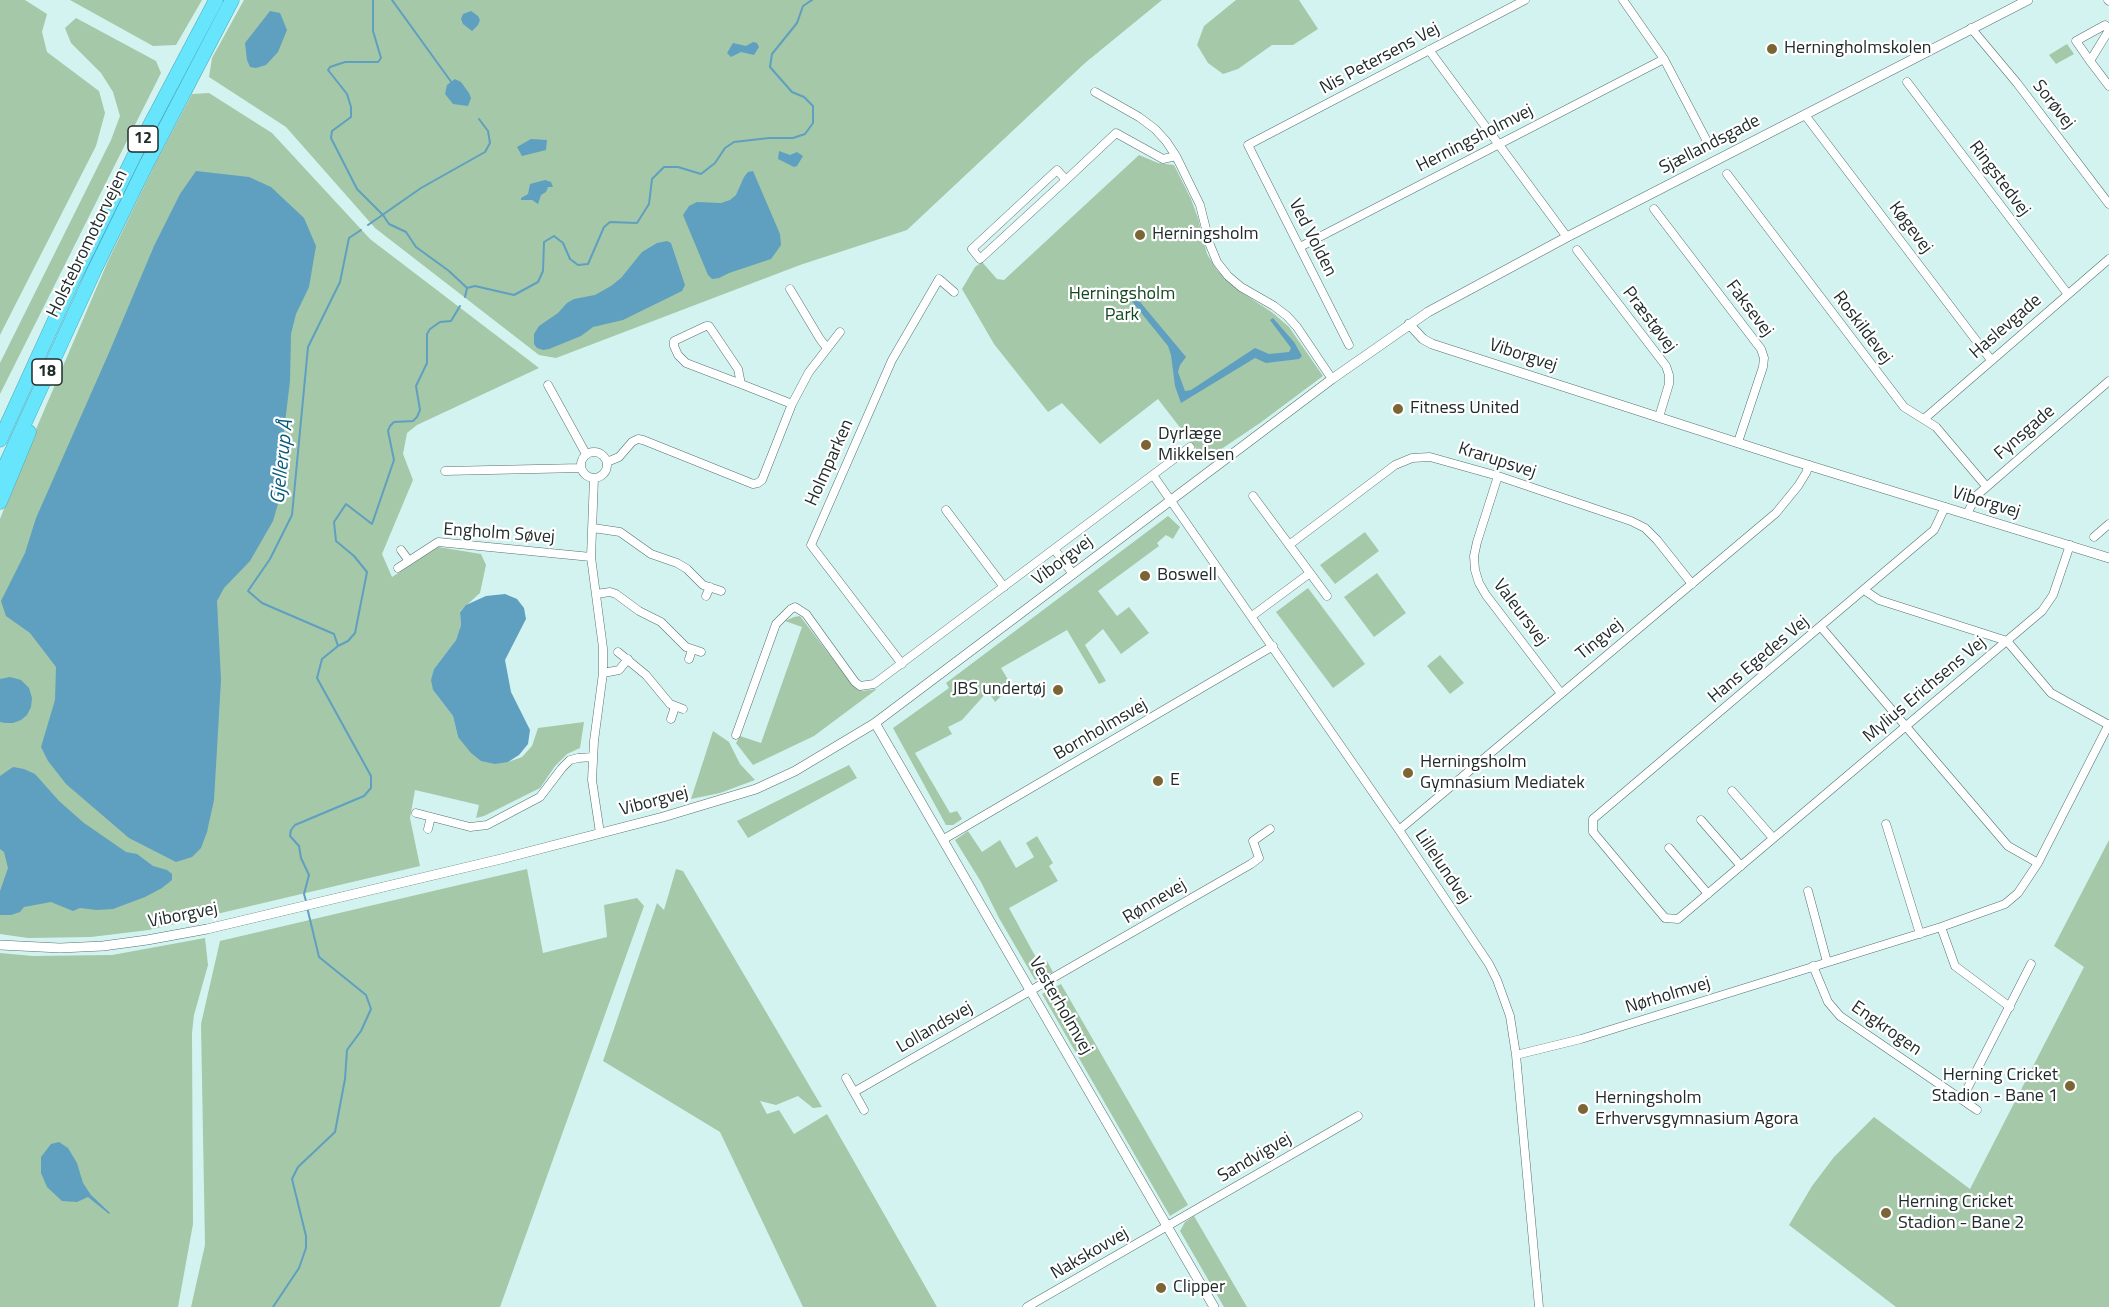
<!DOCTYPE html>
<html>
<head>
<meta charset="utf-8">
<style>
  body { margin:0 }
  canvas { display:block; background:#d3f3f0 }
</style>
</head>
<body>
<canvas width="2109" height="1307"></canvas>
<script>
const g = document.querySelector('canvas').getContext('2d');
g.lineJoin = 'round';
function fillPath(path, color) { g.fillStyle = color; g.fill(path, 'evenodd'); }
const toPath = rows => new Path2D(rows.map(r => 'M' + r).join(''));
function stroke(path, color, width, dash) { g.strokeStyle = color; g.lineWidth = width; g.lineCap = dash ? 'butt' : 'round'; g.setLineDash(dash || []); g.stroke(path); }
function label(font, color, halo, rows, align = 'center') {
  g.font = font + ' "Titillium Web",sans-serif'; g.lineWidth = 4.5; g.setLineDash([]); g.textBaseline = 'middle'; g.strokeStyle = halo; g.fillStyle = color; for (const [text, x, y, turn = 0] of rows) {
    g.save(); g.translate(x, y); g.rotate((+turn || 0) * Math.PI / 180); g.textAlign = isNaN(turn) ? turn : align; if (halo) g.strokeText(text, 0, 0); g.fillText(text, 0, 0); g.restore();
  }
}
const green = toPath([
  [0,0,25,0,47,14,42,32,47,52,99,91,105,113,96,146,0,335],
  [70,0,202,0,176,45,153,46],
  [244,0,1162,0,1085,63,907,230,800,265,556,358,539,355,375,228,286,127,209,77,212,58],
  [1236,0,1299,0,1318,29,1293,45,1272,45,1238,69,1223,74,1208,63,1197,45,1204,26],
  [76,18,156,61,161,73,0,394,0,363,111,140,120,116,113,92,101,73,71,43,65,28],
  [2067,44,2074,54,2056,64,2049,55],
  [209,93,272,133,370,239,539,368,417,425,407,433,403,454,413,480,382,554,392,577,438,547,481,554,486,565,480,593,460,611,461,625,456,640,434,669,433,690,453,716,458,737,508,762,522,757,532,746,538,728,584,722,580,748,567,754,555,766,540,788,484,816,476,818,479,805,415,790,410,818,420,866,149,930,91,937,28,938,0,934,0,519,22,462,108,261,154,166,192,94],
  [1139,155,1158,163,1174,165,1191,199,1198,218,1207,254,1217,270,1241,292,1273,313,1289,327,1323,376,1260,423,1205,460,1158,399,1100,444,1062,403,1048,412,994,344,962,289,975,267,982,262,997,279,1004,280],
  [1168,516,1180,527,1173,539,1166,535,1157,543,1159,546,1098,591,1117,616,1129,607,1149,633,1121,654,1103,629,1085,645,1106,681,1099,684,1067,630,1001,668,1012,686,995,702,988,691,962,720,948,727,952,734,915,753,950,813,957,811,962,819,953,825,946,825,893,728,949,688,946,683],
  [1365,532,1379,551,1335,584,1320,565],
  [1377,573,1406,613,1374,637,1344,597],
  [1308,588,1365,664,1333,688,1276,612],
  [800,616,851,683,862,691,877,689,814,736,753,765,736,743,740,736,761,743,802,627,785,621,794,617],
  [1440,655,1464,683,1450,694,1427,666],
  [713,731,729,742,740,764,755,780,720,793,691,799],
  [849,765,857,778,748,838,737,821],
  [968,831,982,852,1000,840,1016,868,1034,857,1026,843,1037,836,1053,863,1049,866,1058,881,1009,908,1040,965,1047,961,1053,972,1035,980,999,918,981,882,955,840],
  [2109,840,2109,1307,1896,1307,1789,1225,1812,1186,1834,1157,1874,1117,1970,1189,2084,967,2054,946],
  [527,869,543,953,607,937,604,905,637,898,644,906,500,1307,191,1307,205,1245,201,1024,220,941],
  [676,869,683,871,822,1107,813,1108,798,1096,776,1105,760,1101,767,1114,779,1110,794,1134,827,1114,937,1307,803,1307,720,1132,603,1061,657,903,664,910],
  [205,938,208,965,194,1015,192,1033,193,1224,178,1307,0,1307,0,953,33,956,112,955],
  [1061,984,1188,1205,1170,1216,1042,994],
  [1194,1216,1247,1307,1224,1307,1180,1231,1185,1222]
]);
const water = toPath([
  [270,11,280,13,287,30,278,52,266,65,256,68,250,67,247,60,245,43],
  [471,11,478,16,480,20,478,25,472,31,463,24,461,19,463,14],
  [753,42,757,43,759,47,754,55,741,52,731,57,727,53,733,43,746,46],
  [455,79,461,82,469,93,471,98,468,106,453,104,445,94,447,85],
  [531,139,547,140,546,150,522,156,517,147],
  [779,151,790,155,797,152,803,156,797,166,794,167,778,159],
  [196,171,249,177,271,187,304,218,316,246,309,287,296,314,291,334,290,381,280,464,280,497,273,521,250,561,224,588,217,601,221,680,214,800,207,832,201,848,192,857,176,862,129,838,66,784,48,761,41,747,55,700,56,667,30,633,6,616,1,601,25,553,36,518,108,355,154,246,180,194],
  [753,171,780,234,781,245,771,259,729,273,719,278,712,279,708,275,683,215,689,206,697,202,721,203,730,200,736,195,744,177,748,172],
  [545,180,551,182,553,187,548,187,546,192,541,195,538,204,532,200,521,200,521,198,528,194,530,184],
  [667,241,671,243,685,285,682,291,623,320,593,327,581,336,549,349,543,350,537,348,534,344,534,334,539,326,558,313,567,303,574,299,595,295,611,286,621,278,642,252,657,243],
  [1130,290,1186,357,1180,365,1178,372,1185,391,1191,390,1255,348,1269,354,1289,352,1291,348,1270,320,1273,318,1294,342,1302,356,1299,359,1266,363,1255,358,1181,403,1175,386,1171,355,1168,346,1126,294],
  [505,594,517,599,524,608,526,619,505,660,511,692,530,730,528,744,519,755,508,762,495,764,481,761,471,753,458,737,453,716,433,690,431,680,434,669,456,640,461,625,460,612,466,605,486,596],
  [10,677,21,680,29,688,32,698,31,707,27,715,21,720,13,723,5,723,0,722,0,679],
  [13,767,24,769,35,774,59,801,84,823,126,852,137,854,153,866,167,870,172,874,172,880,162,888,145,897,113,909,97,910,80,908,73,911,51,902,24,907,20,912,11,915,0,915,0,891,8,868,4,852,0,849,0,776],
  [59,1142,68,1148,77,1163,83,1183,91,1195,110,1213,109,1214,88,1197,77,1202,62,1201,47,1187,41,1173,41,1157,51,1144]
]);
const stream = toPath([
  [373,0,373,31,381,58,378,62,345,62,330,67,328,70,347,94,351,107,351,117,332,131,331,138,357,189,383,215,389,224,406,232,416,247,449,271,466,287],
  [392,0,452,83],
  [368,225,421,188,485,152,490,143,488,131,479,119],
  [465,297,467,288,475,286,514,295,538,282,543,271,544,242,554,236,563,243,570,259,578,265,588,264,604,227,610,222,637,223,649,204,652,179,664,167,678,167,701,174,715,163,725,148,734,142,769,138,793,138,805,134,813,123,813,106,804,97,792,92,770,67,772,54,797,23,803,6,812,0],
  [338,646,334,634,262,603,248,591,270,559,292,515,308,347,340,282,349,238,361,230],
  [306,901,304,894,309,875,301,858,299,846,290,836,291,830,295,825,364,796,371,788,371,776,317,678,322,659,338,646,348,641,355,633,367,572,354,556,336,541,334,522,346,504,372,524,394,460,388,431,390,426,394,422,413,421,417,417,420,410,416,386,427,363,427,334,430,329,440,322,451,321,460,306],
  [273,1307,299,1268,306,1248,306,1236,292,1179,298,1167,335,1132,345,1079,347,1050,361,1031,371,1009,366,995,319,957,307,907]
]);
const minor = toPath([
  [1623,0,1664,59,1710,147],
  [2108,0,2109,1],
  [1971,28,2017,83,2109,204],
  [2109,30,2090,61,2109,86],
  [1429,50,1567,237],
  [2090,61,2076,41,2105,25,2109,28],
  [1907,82,2067,293],
  [1095,92,1139,117,1155,129,1166,141,1176,156,1200,205,1210,245,1217,262,1228,276,1241,287,1274,306,1287,316,1297,327,1332,379],
  [1805,115,1991,360],
  [1727,174,1904,407,1936,427,1986,486],
  [1066,180,1057,170,972,249,980,259,1066,180,1116,133,1163,159,1176,156],
  [1654,209,1761,349,1764,358,1763,367,1738,442],
  [1300,247,1664,59],
  [1577,250,1666,366,1669,375,1669,384,1659,417],
  [790,289,820,339,827,348],
  [1349,345,1248,145,1525,0],
  [741,384,738,369,709,326,706,326,674,341,674,346,678,355,686,363,741,384,792,404],
  [548,385,586,454],
  [1924,419,2109,259],
  '581 465a13 13 0 1 1 26 0a13 13 0 1 1-26 0Z',
  [607,462,619,457,632,442,638,439,643,440,753,484,758,483,762,480,792,404,809,372,840,332],
  [445,471,581,468],
  [1153,475,1399,830,1489,964,1497,980,1510,1016,1516,1055,1539,1307],
  [1498,476,1477,542,1474,556,1475,570,1479,583,1486,595,1560,692],
  [594,478,591,557,603,648,603,673,594,741,592,780,600,833],
  [1253,496,1327,596],
  [1945,507,1934,530,1593,819,1593,832,1665,918,1678,919,2042,611,2053,595,2070,545],
  [946,510,1004,587],
  [1967,514,1976,496,2109,381],
  [593,528,620,532,651,554,677,563,687,569,703,585,721,591],
  [2094,537,2109,524],
  [1289,545,1395,465,1412,458,1430,457,1498,476,1631,521,1645,528,1657,540,1692,584],
  [1054,549,1073,574],
  [401,550,409,561],
  [398,568,438,542,591,557],
  [1864,590,1879,600,2007,641,2051,693,2109,725],
  [596,594,610,592,616,594,639,611,661,622,686,647,701,652],
  [706,596,710,587],
  [1252,616,1310,573],
  [1821,627,2008,846,2038,863],
  [618,652,646,675,670,704,683,709],
  [689,659,692,650],
  [902,664,811,545,892,360,939,279,954,292],
  [603,673,619,670,628,659],
  [671,719,675,707],
  [736,735,776,624,791,609,795,607,806,614,855,682,860,686,874,684,1190,447],
  [1732,791,1773,838],
  [416,813,470,827,487,825,540,797,562,768,570,760,578,758,593,757],
  [1701,820,1741,866],
  [1886,824,1920,934],
  [428,829,431,817],
  [1399,830,1776,513,1798,486,1806,473,1809,465],
  [944,839,1273,646],
  [1669,848,1708,894],
  [1808,891,1827,962],
  [1941,927,1955,966,2010,1007],
  [1813,966,1828,1002,1840,1016,1977,1110],
  [1516,1055,1581,1039,1941,927,2005,904,2018,893,2038,863,2109,724],
  [846,1078,864,1110],
  [854,1092,1251,864,1259,858,1253,841,1270,829],
  [1962,1099,2031,964],
  [1027,1307,1358,1116]
]);
const tertiary = toPath([
  [1409,324,1423,339,1432,344,1791,460,2109,558],
  [875,723,1214,1307],
  [0,945,60,948,103,946,147,940,207,929,501,859,663,817,756,789,795,771,875,723,1332,379,1428,312,1567,237,2028,0]
]);
const motorway = toPath([
  [0,440,73,280,140,144,216,0],
  [0,477,95,269,145,167,232,0],
  [0,502,29,432]
]);
const markers = [
  [1772,49,6,"#7c6535"],
  [1140,235,6,"#7c6535"],
  [1398,409,6,"#7c6535"],
  [1146,445,6,"#7c6535"],
  [1145,576,6,"#7c6535"],
  [1058,690,6,"#7c6535"],
  [1408,773,6,"#7c6535"],
  [1158,781,6,"#7c6535"],
  [2070,1086,6,"#7c6535"],
  [1583,1109,6,"#7c6535"],
  [1886,1213,6,"#7c6535"],
  [1161,1288,6,"#7c6535"]
];
const shields = [
  [143,139,30],
  [47,372,30]
];
const shieldNames = [
  ["12",143,139],
  ["18",47,372]
];
const poiNames = [
  ["Herningholmskolen",1784,49],
  ["Herningsholm",1152,235],
  ["Fitness United",1410,409],
  ["Dyrlæge",1158,435],
  ["Mikkelsen",1158,456],
  ["Boswell",1157,576],
  ["JBS undertøj",1046,690,"right"],
  ["Herningsholm",1420,763],
  ["Gymnasium Mediatek",1420,784],
  ["E",1170,781],
  ["Herning Cricket",2058,1076,"right"],
  ["Stadion - Bane 1",2058,1097,"right"],
  ["Herningsholm",1595,1099],
  ["Erhvervsgymnasium Agora",1595,1120],
  ["Herning Cricket",1898,1203],
  ["Stadion - Bane 2",1898,1224],
  ["Clipper",1173,1288]
];
const streetNames = [
  ["Nis Petersens Vej",1380,59,-28],
  ["Sorøvej",2053,105,52],
  ["Herningsholmvej",1475,139,-27],
  ["Sjællandsgade",1710,145,-27],
  ["Ringstedvej",1999,179,53],
  ["Køgevej",1910,228,53],
  ["Ved Volden",1312,238,63],
  ["Holstebromotorvejen",88,244,-64],
  ["Faksevej",1749,309,53],
  ["Præstøvej",1649,320,53],
  ["Haslevgade",2006,327,-41],
  ["Roskildevej",1862,328,53],
  ["Viborgvej",1523,356,18],
  ["Fynsgade",2025,433,-41],
  ["Krarupsvej",1497,461,18],
  ["Holmparken",830,463,-66],
  ["Viborgvej",1986,503,17],
  ["Engholm Søvej",499,534,4],
  ["Viborgvej",1063,561,-37],
  ["Valeursvej",1520,613,53],
  ["Tingvej",1600,640,-39],
  ["Hans Egedes Vej",1759,660,-40],
  ["Mylius Erichsens Vej",1925,690,-40],
  ["Bornholmsvej",1101,730,-30],
  ["Viborgvej",654,802,-15],
  ["Lillelundvej",1442,867,56],
  ["Rønnevej",1155,902,-31],
  ["Viborgvej",183,916,-11],
  ["Nørholmvej",1668,996,-17],
  ["Vesterholmvej",1060,1006,60],
  ["Lollandsvej",935,1028,-30],
  ["Engkrogen",1886,1029,35],
  ["Sandvigvej",1255,1158,-30],
  ["Nakskovvej",1090,1254,-30]
];
const parkNames = [
  ["Herningsholm",1122,295],
  ["Park",1122,316]
];
const waterNames = [
  ["Gjellerup Å",283,462,-84]
];
fillPath(green, '#a5c8a9');
fillPath(water, '#5f9fc0');
stroke(stream, '#5f9fc0', 2);
stroke(minor, '#567270', 9);
stroke(tertiary, '#567270', 10);
stroke(motorway, '#4ea4b4', 15);
stroke(minor, '#fff', 8);
stroke(tertiary, '#fff', 9);
stroke(motorway, '#66e5fd', 14);
for (const [x, y, r, color] of markers) { const dot = new Path2D(); dot.arc(x, y, r, 0, 2 * Math.PI); g.fillStyle = color; g.fill(dot); stroke(dot, '#fff', 2); }
for (const [x, y, w] of shields) { const box = new Path2D(); box.roundRect(x - w / 2, y - 13, w, 26, 4.5); g.fillStyle = '#fff'; g.fill(box); stroke(box, '#202c2b', 1.5); }
label('bold 16px', '#202c2b', null, shieldNames);
label('18px', '#202c2b', '#fff', poiNames, 'left');
label('18px', '#202c2b', '#fff', streetNames);
label('18px', '#10481f', '#fff', parkNames);
label('italic 20px', '#065b7d', '#fff', waterNames);
</script>
</body>
</html>
